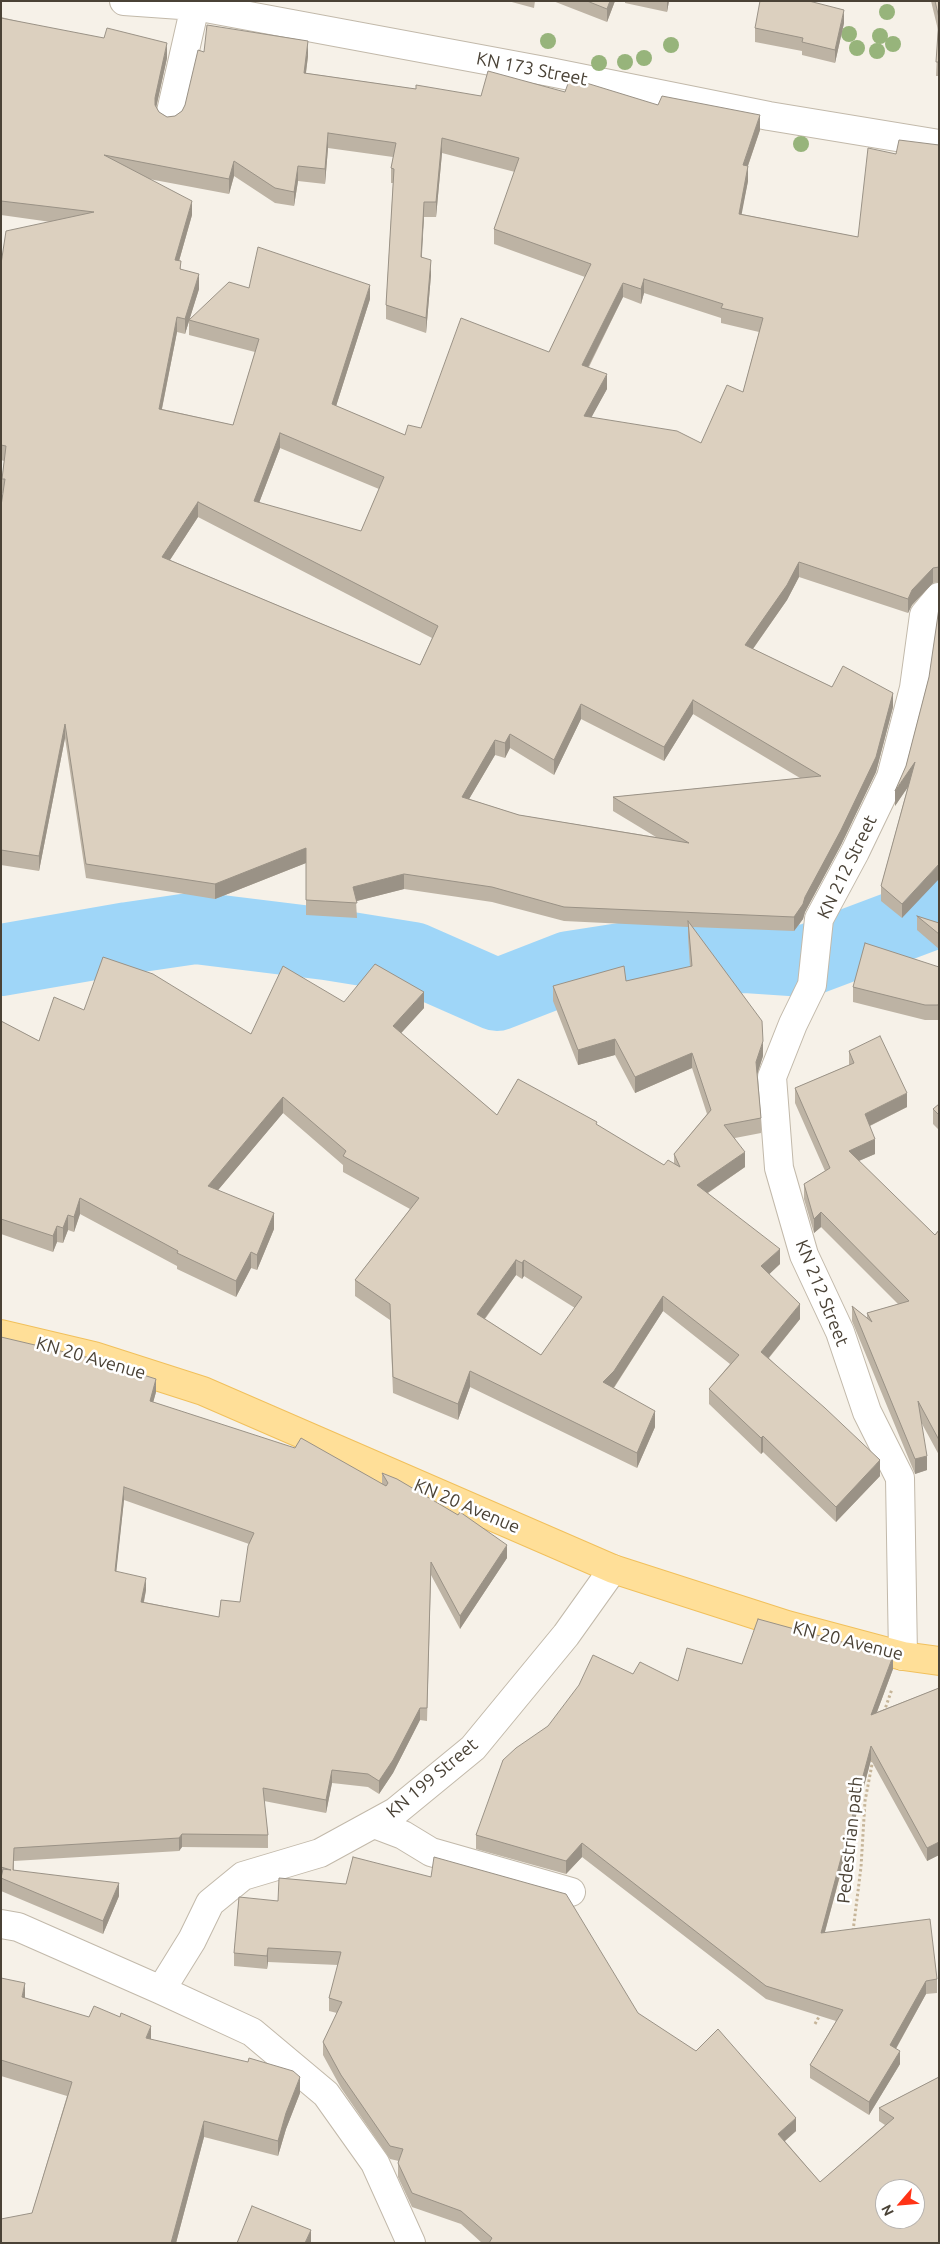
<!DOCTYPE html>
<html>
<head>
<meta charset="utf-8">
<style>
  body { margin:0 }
  #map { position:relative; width:940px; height:2244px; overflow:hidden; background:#f6f1e8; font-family:Ubuntu,sans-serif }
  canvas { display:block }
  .frame { position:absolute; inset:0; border:2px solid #4a4236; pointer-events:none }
  .north { position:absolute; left:875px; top:2179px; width:50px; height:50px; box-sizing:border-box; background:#fff; border:1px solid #b7b3af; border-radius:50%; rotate:243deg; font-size:14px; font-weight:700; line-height:20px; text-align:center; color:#4a4236 }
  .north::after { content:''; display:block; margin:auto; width:18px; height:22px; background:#ff3316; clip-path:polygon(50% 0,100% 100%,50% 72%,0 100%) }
</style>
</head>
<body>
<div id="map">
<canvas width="940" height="2244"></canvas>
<div class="frame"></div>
<div class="north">N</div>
</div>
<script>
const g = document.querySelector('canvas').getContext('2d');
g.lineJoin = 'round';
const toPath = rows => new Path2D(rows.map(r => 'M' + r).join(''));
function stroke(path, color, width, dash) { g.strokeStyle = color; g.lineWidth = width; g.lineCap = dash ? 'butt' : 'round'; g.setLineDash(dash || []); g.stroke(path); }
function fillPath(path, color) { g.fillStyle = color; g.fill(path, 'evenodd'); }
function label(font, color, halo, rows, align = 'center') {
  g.font = font + ' Ubuntu,sans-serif'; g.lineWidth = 5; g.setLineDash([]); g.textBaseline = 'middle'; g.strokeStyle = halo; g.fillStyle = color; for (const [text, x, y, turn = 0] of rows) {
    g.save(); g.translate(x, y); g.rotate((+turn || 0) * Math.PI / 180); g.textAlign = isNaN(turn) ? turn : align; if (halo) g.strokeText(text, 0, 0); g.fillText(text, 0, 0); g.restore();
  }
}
const stream = toPath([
  [178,903,196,928]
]);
const river = toPath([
  [1,960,128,938,196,928,326,944,413,958,497,995,569,967,627,958,746,957,806,961,939,911]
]);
const path = toPath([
  [884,1712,892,1689],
  [853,1931,861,1867,865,1801,873,1759],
  [815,2024,821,2013]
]);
const minor = toPath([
  [124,1,195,6,550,72,769,116,939,144],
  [170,116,195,6],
  [903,1656,900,1478,867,1412,840,1332,804,1255,779,1168,772,1077,793,1024,812,985,819,919,855,852,891,777,914,688,924,615,939,597],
  [374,1824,403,1835,431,1852,571,1892],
  [1,1924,18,1927,161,1990,252,2032,326,2094,375,2163,411,2243],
  [161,1990,192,1940,210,1903,243,1876,320,1853,395,1812,473,1748,566,1635,613,1569]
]);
const major = toPath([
  [1,1334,94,1356,203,1391,613,1569,787,1625,903,1656,939,1661]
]);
const trees = [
  [887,12],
  [849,34],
  [880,36],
  [548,41],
  [893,44],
  [671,45],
  [857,48],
  [877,51],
  [644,58],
  [625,62],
  [599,63],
  [801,144]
];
const wall = toPath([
  [508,1,535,1,534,8],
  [553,1,615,1,607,22],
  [625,1,669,1,667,12,625,3],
  [931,1,939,1,939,76,936,76,938,30],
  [1,17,167,58,156,107,159,112,167,117,175,116,182,111,185,105,204,52,308,56,306,73,416,89,481,96,565,92,658,105,760,130,748,166,748,181,741,214,858,237,896,154,939,145,939,582,933,583,912,605,908,613,799,577,787,600,753,649,832,687,893,707,876,772,841,845,805,912,803,919,794,931,692,927,763,1056,757,1075,761,1118,761,1133,735,1138,745,1167,708,1193,780,1264,769,1274,800,1319,769,1358,880,1476,836,1522,763,1452,761,1454,709,1404,709,1389,730,1364,663,1311,614,1388,655,1427,637,1468,470,1387,458,1420,393,1393,390,1320,355,1296,355,1280,410,1209,343,1172,343,1165,283,1113,218,1190,274,1229,257,1270,251,1268,236,1297,177,1269,177,1266,80,1214,74,1232,68,1230,63,1243,57,1242,53,1252,1,1234,1,1021,39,1041,84,1010,251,1034,344,1002,424,1008,401,1033,497,1115,597,1125,664,1165,674,1163,674,1154,707,1114,692,1068,635,1093,615,1055,578,1065,553,1001,553,986,626,981,690,967,688,937,688,927,564,921,492,902,404,889,356,901,357,918,306,915,306,863,215,899,86,878,65,738,39,871,1,865,1,506,3,494,2,493,2,479,4,461,1,460,1,264,51,222,1,215],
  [328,148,393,157,391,168,391,183,393,183,386,305,386,319,426,333,431,275,421,257,424,217,436,217,442,153,515,172,494,229,494,244,585,277,549,352,421,428,405,435,336,406,370,299,249,288,189,320,199,289,181,270,179,261,192,215,149,179,229,194,234,176,275,203,294,206,298,181,325,184],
  [644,293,721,318,721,323,759,332,743,392,701,443,591,417,607,389,589,367,623,297,641,304],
  [189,321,189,335,255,352,233,425,162,409,177,332,185,334],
  [280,448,379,489,361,531,259,503],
  [198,517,432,638,420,665,170,560],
  [693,714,800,778,613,797,613,811,656,837,519,815,469,799,495,755,505,758,510,748,554,775,581,719,664,761],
  [516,1275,522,1279,524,1276,575,1308,541,1355,485,1319],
  [844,23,835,63,802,55,802,51,755,42,755,28],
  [929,677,902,918,881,901,881,886,908,786,895,806,906,766],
  [917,916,939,923,939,949,917,930],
  [939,967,939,1018,938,1020,925,1020,853,1002,853,987],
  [849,1051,907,1107,870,1126,875,1154,859,1161,935,1235,939,1230,939,1455,921,1422,927,1470,915,1474,852,1321,852,1306,867,1318,867,1313,898,1304,821,1227,814,1233,804,1199,804,1184,825,1171,795,1103,795,1088,849,1065],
  [939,1104,939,1130,933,1124,933,1109],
  [1,1337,156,1392,153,1402,382,1484,382,1473,507,1558,460,1629,431,1575,427,1721,420,1720,393,1773,379,1794,368,1787,332,1783,326,1813,264,1801,268,1835,268,1848,182,1847,179,1851,14,1861,14,1870,119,1896,103,1934,1,1891],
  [124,1500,249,1544,240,1602,219,1617,144,1602,146,1590,116,1571],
  [742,1664,893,1669,877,1712,939,1688,939,1855,927,1861,871,1760,825,1932,937,1979,937,1993,926,1994,896,2049,900,2064,869,2115,810,2078,810,2065,836,2021,766,1999,582,1857,566,1874,476,1849,476,1835,633,1674,678,1681],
  [239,1897,638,2013,796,2131,785,2141,820,2182,885,2125,879,2121,879,2108,939,2077,939,2243,482,2243,461,2224,412,2207,398,2177,398,2163,399,2161,390,2159,341,2088,323,2055,323,2042,337,2013,329,2011,329,1998,338,1965,268,1962,267,1969,234,1966,234,1953],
  [1,1978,25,1998,151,2039,300,2093,286,2129,278,2156,204,2137,176,2243,1,2243,32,2213,67,2096,1,2076]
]);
const shadedWall = toPath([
  [610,1,615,1,607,22,607,9],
  [667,1,669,1,667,12],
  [844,10,844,23,835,63,835,50],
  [308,41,308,56,304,87,304,73],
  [167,43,167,58,155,113,155,98],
  [760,115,760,130,743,180,743,165],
  [328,133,328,148,325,184,325,169],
  [442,138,442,153,436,217,436,202],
  [234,161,234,176,229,194,229,179],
  [298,166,298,181,294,206,294,192],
  [748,166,748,181,739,228,739,214],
  [192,201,192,215,175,275,175,260],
  [424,202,424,217,421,272,421,257],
  [431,260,431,275,426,333,426,318],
  [199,274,199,289,185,334,185,319],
  [644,279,644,293,641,304,641,289],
  [623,283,623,297,582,379,582,365],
  [370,285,370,299,332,419,332,404],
  [177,317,177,332,159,423,159,409],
  [607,374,607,389,584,431,584,416],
  [280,433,280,448,254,516,254,501],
  [198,502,198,517,162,572,162,557],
  [799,562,799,577,787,600,745,660,745,645],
  [933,568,933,583,912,605,908,613,908,599,912,590],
  [893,693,893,707,876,772,841,845,805,912,803,919,794,931,794,917,805,897],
  [693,700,693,714,664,761,664,747],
  [581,704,581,719,554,775,554,760],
  [65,724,65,738,39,871,39,856],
  [510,734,510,748,505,758,505,743],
  [495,740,495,755,462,811,462,797],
  [915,762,915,777,895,806,895,791],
  [306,848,306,863,215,899,215,884],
  [939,864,939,879,902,918,902,904],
  [404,874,404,889,353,902,353,887],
  [424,992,424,1008,393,1042,393,1026],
  [939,1003,939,1018,938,1020,938,1005],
  [615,1039,615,1055,578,1065,578,1050],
  [763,1041,763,1056,756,1078,756,1062],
  [692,1053,692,1068,635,1093,635,1077],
  [907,1093,907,1107,865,1128,865,1114],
  [283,1097,283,1113,208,1202,208,1186],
  [875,1139,875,1154,849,1165,849,1151],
  [745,1152,745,1167,697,1200,697,1185],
  [80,1198,80,1214,74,1232,74,1217],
  [821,1212,821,1227,814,1233,814,1219],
  [274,1213,274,1229,257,1270,257,1255],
  [68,1215,68,1230,63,1243,63,1228],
  [57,1226,57,1242,53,1252,53,1236],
  [780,1249,780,1264,761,1282,761,1266],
  [251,1252,251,1268,236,1297,236,1281],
  [516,1260,516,1275,477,1329,477,1314],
  [524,1260,524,1276,522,1279,522,1263],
  [663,1296,663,1311,614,1387,603,1397,603,1382],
  [800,1304,800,1319,761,1367,761,1352],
  [470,1371,470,1387,458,1420,458,1404],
  [156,1379,156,1392,150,1414,150,1401],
  [655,1411,655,1427,637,1468,637,1453],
  [763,1436,763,1452,761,1454,761,1438],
  [927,1456,927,1470,915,1474,915,1459],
  [880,1460,880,1476,836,1522,836,1507],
  [124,1487,124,1500,115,1584,115,1571],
  [507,1545,507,1558,460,1629,460,1616],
  [146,1578,146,1590,141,1615,141,1602],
  [893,1656,893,1669,871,1728,871,1715],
  [420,1708,420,1720,393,1773,379,1794,379,1781],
  [871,1746,871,1760,821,1946,821,1933],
  [332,1770,332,1783,326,1813,326,1800],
  [182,1834,182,1847,179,1851,179,1838],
  [939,1842,939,1855,927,1861,927,1848],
  [582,1843,582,1857,566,1874,566,1861],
  [119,1883,119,1896,103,1934,103,1921],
  [268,1948,268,1962,267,1969,267,1956],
  [926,1981,926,1994,890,2059,890,2045],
  [25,1983,25,1999,22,1997],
  [151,2026,151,2041,146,2038],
  [900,2051,900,2064,869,2115,869,2102],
  [300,2077,300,2093,286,2129,278,2156,278,2141,286,2113],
  [796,2118,796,2131,778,2147,778,2134],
  [204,2121,204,2137,176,2243,171,2243],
  [311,2230,311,2243,305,2243]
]);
const building = toPath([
  [587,1,610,1,607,9,587,1],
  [760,1,809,1,844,10,835,50,802,42,803,38,755,28,760,1],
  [935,1,939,1,939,62,936,62,939,18,935,1],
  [1,18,104,38,107,28,167,43,155,98,155,105,159,112,167,117,175,116,182,111,185,105,198,50,204,52,207,25,308,41,304,73,416,89,416,85,481,96,488,71,565,92,570,78,658,105,662,96,760,115,743,165,748,166,739,214,858,237,868,148,896,154,899,140,939,145,939,567,933,568,912,590,908,599,799,562,787,585,745,645,832,687,843,666,893,693,876,757,841,830,805,897,803,904,794,917,564,907,492,887,404,874,353,887,357,903,306,900,306,848,215,884,86,864,65,724,39,856,1,850,1,506,5,479,2,479,6,446,1,445,1,264,6,231,94,212,1,201,1,18],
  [328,133,396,143,391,168,394,169,386,305,426,318,431,260,421,257,424,202,436,202,442,138,519,158,494,229,591,264,549,352,461,318,421,428,408,425,405,435,332,404,370,285,258,247,249,288,229,282,189,320,259,339,233,425,159,409,177,317,185,319,199,274,180,269,181,261,175,260,192,201,104,155,229,179,234,161,275,188,294,192,298,166,325,169,328,133],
  [644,279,723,304,721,308,763,318,743,392,727,385,701,443,677,431,584,416,607,374,582,365,623,283,641,289,644,279],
  [280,433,384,477,361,531,254,501,280,433],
  [198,502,438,626,420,665,162,557,198,502],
  [693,700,821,776,613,797,689,843,519,815,462,797,495,740,505,743,510,734,554,760,581,704,664,747,693,700],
  [939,608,939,864,902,904,881,886,915,762,895,791,906,766,929,677,939,608],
  [917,916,939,923,939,934,917,916],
  [688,921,762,1021,763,1041,756,1062,761,1118,724,1125,745,1152,697,1185,780,1249,761,1266,800,1304,761,1352,825,1408,880,1460,836,1507,763,1436,761,1438,709,1389,739,1355,663,1296,614,1371,603,1382,655,1411,637,1453,470,1371,458,1404,393,1377,390,1304,355,1280,419,1198,343,1156,346,1151,283,1097,208,1186,274,1213,257,1255,251,1252,236,1281,177,1253,178,1251,80,1198,74,1217,68,1215,63,1228,57,1226,53,1236,1,1219,1,1021,39,1041,54,997,84,1010,103,957,153,974,251,1034,283,966,344,1002,375,964,424,992,393,1026,497,1115,518,1079,597,1122,596,1124,664,1165,668,1160,680,1167,674,1154,711,1110,692,1053,635,1077,615,1039,578,1050,553,986,624,966,626,981,692,966,688,921],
  [516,1260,522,1263,524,1260,582,1297,541,1355,477,1314,516,1260],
  [865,943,939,967,939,1003,938,1005,925,1005,853,987,865,943],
  [880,1036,907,1093,865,1114,875,1139,849,1151,935,1235,939,1230,939,1440,918,1401,927,1456,915,1459,852,1306,872,1322,867,1313,909,1301,821,1212,814,1219,804,1184,830,1168,795,1088,854,1063,849,1051,880,1036],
  [939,1104,939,1115,933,1109,939,1104],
  [1,1337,90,1358,156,1379,150,1401,295,1448,301,1438,386,1486,388,1483,382,1473,397,1479,458,1515,460,1512,507,1545,460,1616,431,1562,427,1708,420,1708,393,1760,379,1781,368,1774,332,1770,326,1800,263,1788,268,1835,182,1834,179,1838,14,1848,13,1870,119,1883,103,1921,1,1878,3,1869,11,1870,1,1867,1,1337],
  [124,1487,254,1533,248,1546,240,1602,221,1600,219,1617,141,1602,146,1578,115,1571,124,1487],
  [758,1619,893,1656,871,1715,939,1688,939,1842,927,1848,871,1746,821,1933,930,1919,937,1979,926,1981,890,2045,900,2051,869,2102,810,2065,843,2010,766,1986,582,1843,566,1861,476,1835,503,1760,516,1748,548,1726,579,1685,593,1655,633,1674,640,1662,678,1681,687,1648,742,1664,758,1619],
  [353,1857,431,1877,434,1857,566,1894,638,2013,696,2051,718,2029,796,2118,778,2134,820,2182,894,2118,879,2108,939,2077,939,2243,489,2243,492,2238,461,2211,412,2193,398,2163,403,2149,390,2146,341,2075,323,2042,342,2002,329,1998,341,1952,268,1948,267,1956,234,1953,239,1897,278,1901,279,1878,346,1884,353,1857],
  [885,2189,915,2189,915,2219,885,2219,885,2189],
  [1,1978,25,1983,22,1997,89,2017,94,2006,120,2017,121,2013,151,2026,146,2038,248,2062,249,2058,293,2071,300,2077,286,2113,278,2141,204,2121,171,2243,1,2243,1,2219,32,2213,72,2082,1,2060,1,1978],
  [252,2206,311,2230,305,2243,237,2243,252,2206]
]);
const streetNames = [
  ["KN 173 Street",532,69,11],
  ["KN 212 Street",847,867,-64],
  ["KN 212 Street",822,1293,68],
  ["KN 20 Avenue",91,1358,16],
  ["KN 20 Avenue",467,1506,23],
  ["KN 20 Avenue",848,1641,14],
  ["KN 199 Street",432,1778,-40],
  ["Pedestrian path",850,1840,-84]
];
stroke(stream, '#9fd6f8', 12);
stroke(river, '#9fd6f8', 72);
stroke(minor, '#c2b9aa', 30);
stroke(major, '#f1c05c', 30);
stroke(path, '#c6b599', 3, [2.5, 2.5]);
stroke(minor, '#fff', 28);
stroke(major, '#ffdf98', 28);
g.fillStyle = '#97b47b';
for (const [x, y] of trees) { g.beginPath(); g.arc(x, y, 8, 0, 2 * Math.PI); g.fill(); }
fillPath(wall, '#bdb3a4');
fillPath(shadedWall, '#9a9286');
fillPath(building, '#dcd0bf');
stroke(building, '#9a9286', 1);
label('18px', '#4a4236', '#fff', streetNames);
</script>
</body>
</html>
